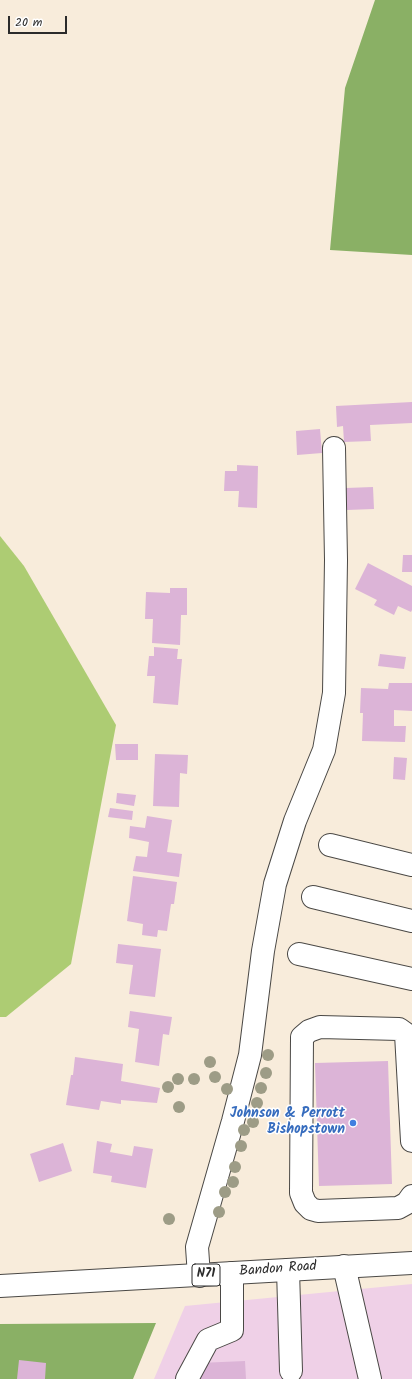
<!DOCTYPE html>
<html>
<head>
<meta charset="utf-8">
<style>
  body { margin:0 }
  #map { position:relative; width:412px; height:1379px; overflow:hidden; background:#f8ecdb; font-family:Kalam,sans-serif }
  canvas { display:block }
  .scale { position:absolute; left:8px; top:16px; width:59px; height:18px; box-sizing:border-box; border:2px solid #2b2b2b; border-top:0; padding-left:5px; font-size:12px; line-height:14px; white-space:nowrap; color:#2b2b2b; -webkit-text-stroke:3px #fff; paint-order:stroke }
</style>
</head>
<body>
<div id="map">
<canvas width="412" height="1379"></canvas>
<div class="scale">20 m</div>
</div>
<script>
const g = document.querySelector('canvas').getContext('2d');
g.lineJoin = 'round';
function fillPath(path, color) { g.fillStyle = color; g.fill(path, 'evenodd'); }
const toPath = rows => new Path2D(rows.map(r => 'M' + r).join(''));
function stroke(path, color, width, dash) { g.strokeStyle = color; g.lineWidth = width; g.lineCap = dash ? 'butt' : 'round'; g.setLineDash(dash || []); g.stroke(path); }
function label(font, color, halo, rows, align = 'center') {
  g.font = font + ' Kalam,sans-serif'; g.lineWidth = 3; g.setLineDash([]); g.textBaseline = 'middle'; g.strokeStyle = halo; g.fillStyle = color; for (const [text, x, y, turn = 0] of rows) {
    g.save(); g.translate(x, y); g.rotate((+turn || 0) * Math.PI / 180); g.textAlign = isNaN(turn) ? turn : align; if (halo) g.strokeText(text, 0, 0); g.fillText(text, 0, 0); g.restore();
  }
}
const built = toPath([
  [412,1284,412,1379,154,1379,185,1306]
]);
const green = toPath([
  [0,536,24,566,116,725,71,964,6,1017,0,1017]
]);
const forest = toPath([
  [375,0,412,0,412,255,330,250,345,88],
  [156,1323,133,1379,0,1379,0,1324]
]);
const building = toPath([
  [412,402,412,423,370,425,371,441,344,442,343,426,337,427,336,406],
  [320,429,322,453,297,455,296,431],
  [237,465,258,466,257,508,238,507,239,491,224,491,225,471,237,471],
  [373,487,374,509,347,510,346,488],
  [403,555,412,555,412,572,402,572],
  [368,563,412,586,412,610,411,612,398,606,394,615,374,605,377,600,355,589],
  [170,588,187,588,187,615,181,615,180,645,152,643,153,619,145,619,146,592,170,593],
  [154,647,178,649,177,659,182,659,178,705,153,703,155,676,147,676,149,656,154,656],
  [380,654,406,657,404,669,378,666],
  [389,683,412,683,412,711,394,710,394,726,406,726,405,742,362,741,363,713,360,713,361,688,388,689],
  [115,744,138,744,138,760,116,760],
  [155,754,188,755,187,774,180,773,179,807,153,806],
  [394,757,407,758,405,780,393,779],
  [117,793,136,795,134,806,116,803],
  [110,808,133,811,132,820,108,817],
  [147,816,172,820,167,852,182,854,179,877,133,871,136,856,147,857,149,842,129,838,130,826,145,828],
  [133,876,177,882,174,904,171,904,167,931,158,930,157,937,142,935,143,924,127,921],
  [118,944,161,949,155,997,129,994,133,965,116,963],
  [130,1011,172,1017,169,1035,163,1034,159,1066,135,1062,139,1029,128,1027],
  [75,1057,123,1064,121,1081,160,1088,157,1103,121,1100,121,1104,101,1101,99,1110,66,1105,71,1075,73,1075],
  [388,1061,392,1184,319,1186,315,1063],
  [97,1141,112,1144,110,1152,132,1156,134,1146,153,1149,146,1188,111,1182,112,1176,93,1173],
  [63,1143,72,1171,39,1182,30,1154],
  [19,1360,46,1363,45,1379,17,1379],
  [245,1361,246,1379,200,1379,199,1363]
]);
const minor = toPath([
  [330,845,412,865],
  [313,897,412,921],
  [299,954,412,979],
  [412,1141,406,1034,399,1029,320,1027,309,1031,302,1037,301,1193,305,1203,311,1209,318,1211,398,1208,407,1203,412,1196],
  [344,1266,370,1379],
  [288,1270,291,1371],
  [199,1276,197,1247,233,1121,250,1055,263,951,275,884,295,821,324,750,334,693,336,560,334,448],
  [187,1379,208,1340,232,1330,232,1273]
]);
const major = toPath([
  [0,1286,412,1263]
]);
const trees = [
  [268,1055],
  [210,1062],
  [266,1073],
  [215,1077],
  [178,1079],
  [194,1079],
  [168,1087],
  [261,1088],
  [227,1089],
  [257,1103],
  [179,1107],
  [253,1122],
  [244,1130],
  [241,1146],
  [235,1167],
  [233,1182],
  [225,1192],
  [219,1212],
  [169,1219]
];
const markers = [
  [353,1123,4,"#3f7fe0"]
];
const shields = [
  [206,1275,28]
];
const shieldNames = [
  ["N71",206,1275]
];
const shopNames = [
  ["Johnson & Perrott",345,1115],
  ["Bishopstown",345,1131]
];
const streetNames = [
  ["Bandon Road",278,1270,-4]
];
fillPath(built, '#efd0e7');
fillPath(green, '#adcc73');
fillPath(forest, '#8ab065');
fillPath(building, '#dcb4d7');
stroke(minor, '#4a4845', 24);
stroke(major, '#4a4845', 24);
stroke(minor, '#fff', 22);
stroke(major, '#fff', 22);
g.fillStyle = '#9d9c86';
for (const [x, y] of trees) { g.beginPath(); g.arc(x, y, 6, 0, 2 * Math.PI); g.fill(); }
for (const [x, y, r, color] of markers) { const dot = new Path2D(); dot.arc(x, y, r, 0, 2 * Math.PI); g.fillStyle = color; g.fill(dot); stroke(dot, '#fff', 1.5); }
for (const [x, y, w] of shields) { const box = new Path2D(); box.roundRect(x - w / 2, y - 11, w, 22, 3); g.fillStyle = '#fff'; g.fill(box); stroke(box, '#2b2b2b', 1); }
label('bold 13px', '#2b2b2b', null, shieldNames);
label('bold 14px', '#366cbe', '#fff', shopNames, 'right');
label('14px', '#2b2b2b', '#fff', streetNames);
</script>
</body>
</html>
